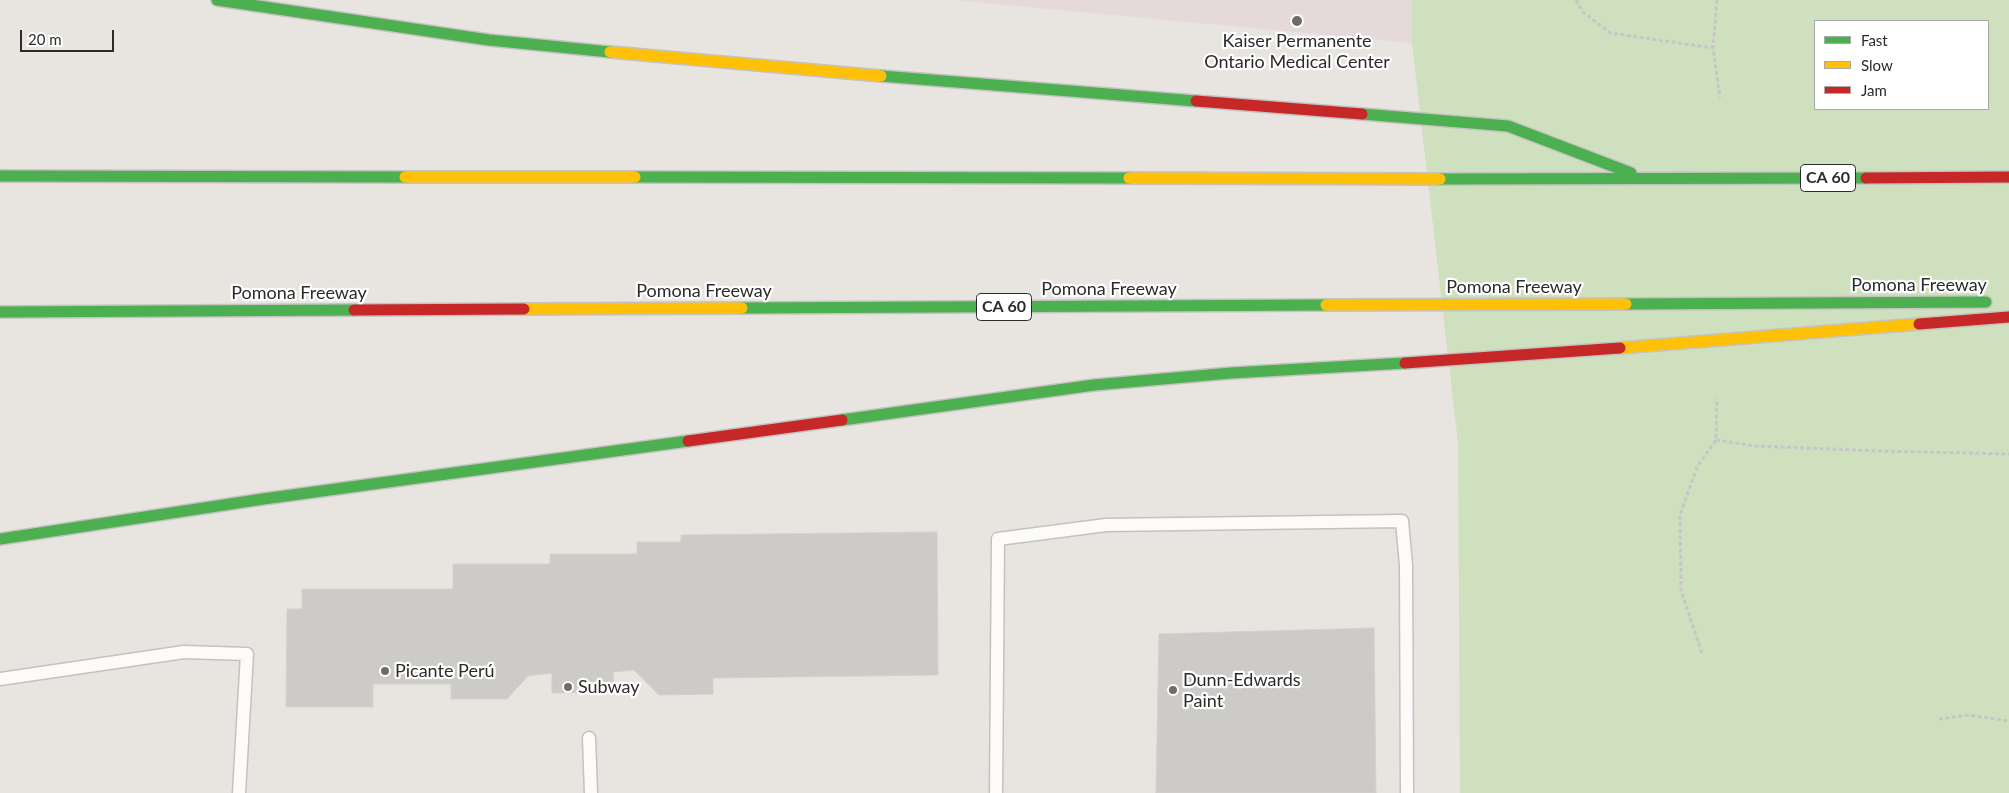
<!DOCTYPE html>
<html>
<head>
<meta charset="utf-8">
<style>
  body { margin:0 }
  #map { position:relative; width:2009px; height:793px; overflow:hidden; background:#e8e5e1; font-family:Lato,sans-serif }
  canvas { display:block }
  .legend { position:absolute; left:1814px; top:20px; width:175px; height:90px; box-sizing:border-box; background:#fff; border:1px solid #aaa; margin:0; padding:6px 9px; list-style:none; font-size:15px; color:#2b2b2b }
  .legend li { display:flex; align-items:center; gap:10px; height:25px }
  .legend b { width:25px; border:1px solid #aaa }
  .scale { position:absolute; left:20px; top:30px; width:94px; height:22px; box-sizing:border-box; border:2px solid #2b2b2b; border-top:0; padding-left:6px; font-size:15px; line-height:18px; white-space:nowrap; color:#2b2b2b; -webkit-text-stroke:4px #fff; paint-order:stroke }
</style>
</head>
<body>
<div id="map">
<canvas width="2009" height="793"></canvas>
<ul class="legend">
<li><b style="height:6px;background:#4caf50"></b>Fast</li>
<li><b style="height:6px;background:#ffc107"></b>Slow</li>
<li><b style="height:6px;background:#c62828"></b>Jam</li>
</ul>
<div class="scale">20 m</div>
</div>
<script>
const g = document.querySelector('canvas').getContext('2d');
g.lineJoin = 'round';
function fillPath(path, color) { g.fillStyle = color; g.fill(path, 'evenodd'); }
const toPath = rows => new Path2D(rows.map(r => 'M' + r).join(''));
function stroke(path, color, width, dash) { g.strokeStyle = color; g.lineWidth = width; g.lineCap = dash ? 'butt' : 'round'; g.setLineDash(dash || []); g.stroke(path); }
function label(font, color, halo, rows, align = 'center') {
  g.font = font + ' Lato,sans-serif'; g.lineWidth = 4.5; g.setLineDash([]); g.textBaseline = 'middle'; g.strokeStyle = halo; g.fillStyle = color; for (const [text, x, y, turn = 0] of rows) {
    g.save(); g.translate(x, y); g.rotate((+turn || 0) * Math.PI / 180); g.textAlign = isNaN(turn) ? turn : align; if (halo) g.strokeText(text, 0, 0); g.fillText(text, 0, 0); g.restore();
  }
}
const medical = toPath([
  [952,0,1412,0,1412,43]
]);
const green = toPath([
  [1412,0,2009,0,2009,793,1460,793,1458,443,1412,43],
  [1815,21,1988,21,1988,109,1815,109]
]);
const building = toPath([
  [937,532,938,675,713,678,713,694,659,695,634,670,613,672,614,692,552,693,552,673,528,676,507,699,451,699,451,684,373,684,373,707,286,707,287,609,302,609,302,589,453,589,453,564,550,564,550,554,637,554,637,542,681,542,681,535,937,532],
  [1374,628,1376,793,1156,793,1159,634,1374,628]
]);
const path = toPath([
  [1576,0,1583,12,1610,33,1713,48],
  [1717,0,1713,48,1720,98],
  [1716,440,1755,446,1880,451,2009,454],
  [1702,653,1681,590,1680,515,1697,467,1716,440,1717,398],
  [1939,719,1969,715,2009,721]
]);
const lane = toPath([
  [0,679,184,652,247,654,239,793],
  [589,738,591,793],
  [996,793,998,539,1106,525,1402,521,1406,565,1407,793]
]);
const fast = toPath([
  [217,0,489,40,610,52],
  [881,76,1196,101],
  [1362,114,1508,126,1631,173],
  [0,176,405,177],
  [635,177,1129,178],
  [1440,179,1866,178],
  [1626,304,1986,302],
  [742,308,1326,305],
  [0,312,354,310],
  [842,420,1094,385,1231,373,1405,363],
  [0,539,263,499,688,441]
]);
const slow = toPath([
  [610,52,881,76],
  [405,177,635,177],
  [1129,178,1440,179],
  [1326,305,1626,304],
  [524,309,742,308],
  [1620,348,1919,324]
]);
const jam = toPath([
  [1196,101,1362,114],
  [1866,178,2009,177],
  [354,310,524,309],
  [1919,324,2009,317],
  [1405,363,1620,348],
  [688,441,842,420]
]);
const markers = [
  [1297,21,6,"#6d6c6b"],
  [385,671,5,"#6d6c6b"],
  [568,687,5,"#6d6c6b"],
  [1173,690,5,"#6d6c6b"]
];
const shields = [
  [1828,178,55],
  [1004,307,55]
];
const shieldNames = [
  ["CA 60",1828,178],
  ["CA 60",1004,307]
];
const poiNames = [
  ["Kaiser Permanente",1297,41,"center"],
  ["Ontario Medical Center",1297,62,"center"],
  ["Picante Perú",395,671],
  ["Dunn-Edwards",1183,680],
  ["Paint",1183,701],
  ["Subway",578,687]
];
const streetNames = [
  ["Pomona Freeway",1919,285],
  ["Pomona Freeway",1514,287],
  ["Pomona Freeway",1109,289],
  ["Pomona Freeway",704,291],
  ["Pomona Freeway",299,293]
];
fillPath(medical, '#e5d9d9');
fillPath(green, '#cee0bd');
fillPath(building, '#cdcbc8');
stroke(building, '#d3d0cd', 1);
stroke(lane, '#c2c2c1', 15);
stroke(fast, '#c5c3c2', 14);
stroke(slow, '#c5c3c2', 14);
stroke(jam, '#c5c3c2', 14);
stroke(path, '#c6c6c6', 3, [4, 2.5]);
stroke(lane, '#fcfbfa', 12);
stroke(fast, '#4caf50', 11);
stroke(slow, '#ffc107', 11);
stroke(jam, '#c62828', 11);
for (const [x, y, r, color] of markers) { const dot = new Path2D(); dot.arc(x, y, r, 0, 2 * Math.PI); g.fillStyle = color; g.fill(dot); stroke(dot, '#fff', 2); }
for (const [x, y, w] of shields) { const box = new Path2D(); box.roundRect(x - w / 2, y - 13.5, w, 27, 4); g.fillStyle = '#fff'; g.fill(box); stroke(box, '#2b2b2b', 1); }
label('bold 16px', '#2b2b2b', null, shieldNames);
label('18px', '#2b2b2b', '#fff', poiNames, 'left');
label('18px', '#2b2b2b', '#fff', streetNames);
</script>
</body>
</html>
